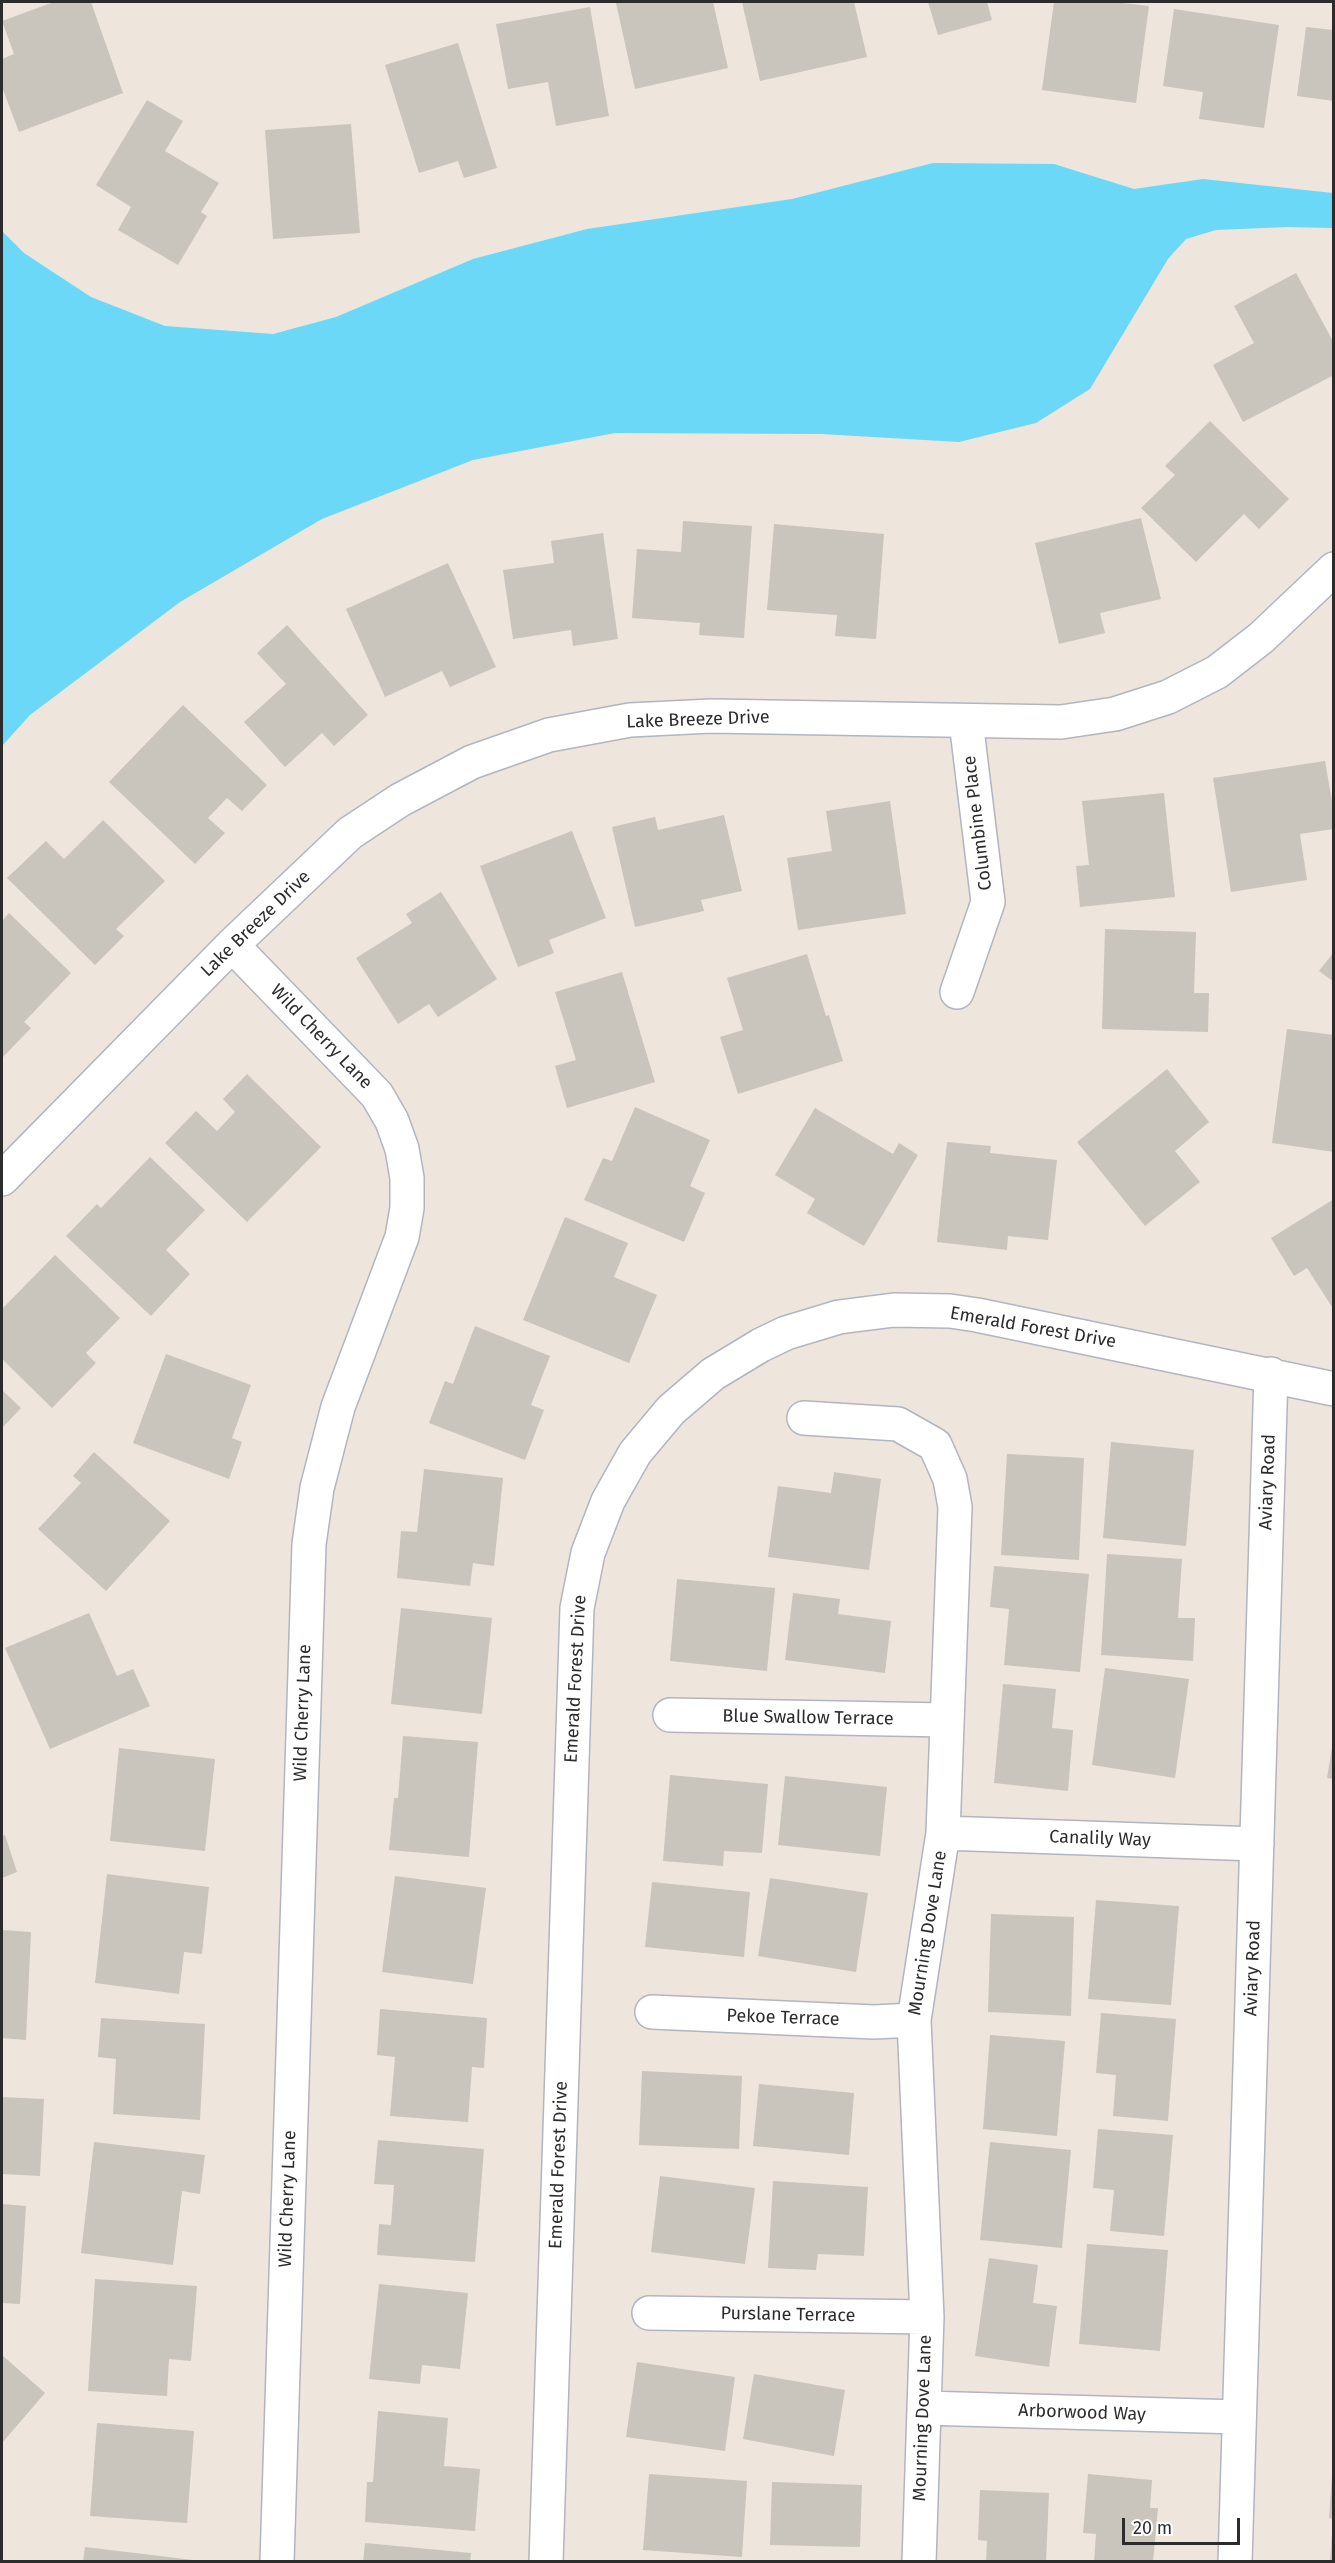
<!DOCTYPE html>
<html>
<head>
<meta charset="utf-8">
<style>
  body { margin:0 }
  #map { position:relative; width:1335px; height:2563px; overflow:hidden; background:#eee6dd; font-family:"Fira Sans",sans-serif }
  canvas { display:block }
  .frame { position:absolute; inset:0; border:3px solid #2c2c2c; pointer-events:none }
  .scale { position:absolute; left:1122px; top:2518px; width:118px; height:27px; box-sizing:border-box; border:3px solid #2c2c2c; border-top:0; padding-left:8px; font-size:18px; line-height:21px; white-space:nowrap; color:#2c2c2c; -webkit-text-stroke:4px #fff; paint-order:stroke }
</style>
</head>
<body>
<div id="map">
<canvas width="1335" height="2563"></canvas>
<div class="frame"></div>
<div class="scale">20 m</div>
</div>
<script>
const g = document.querySelector('canvas').getContext('2d');
g.lineJoin = 'round';
function fillPath(path, color) { g.fillStyle = color; g.fill(path, 'evenodd'); }
const toPath = rows => new Path2D(rows.map(r => 'M' + r).join(''));
function stroke(path, color, width, dash) { g.strokeStyle = color; g.lineWidth = width; g.lineCap = dash ? 'butt' : 'round'; g.setLineDash(dash || []); g.stroke(path); }
function label(font, color, halo, rows, align = 'center') {
  g.font = font + ' "Fira Sans",sans-serif'; g.lineWidth = 6; g.setLineDash([]); g.textBaseline = 'middle'; g.strokeStyle = halo; g.fillStyle = color; for (const [text, x, y, turn = 0] of rows) {
    g.save(); g.translate(x, y); g.rotate((+turn || 0) * Math.PI / 180); g.textAlign = isNaN(turn) ? turn : align; if (halo) g.strokeText(text, 0, 0); g.fillText(text, 0, 0); g.restore();
  }
}
const water = toPath([
  [933,163,1054,164,1134,189,1203,179,1333,193,1333,228,1288,227,1216,230,1186,239,1168,259,1090,389,1036,423,959,442,821,434,615,433,473,460,322,519,180,602,30,715,2,746,2,231,24,253,91,297,165,326,273,334,336,317,473,259,587,229,792,199]
]);
const building = toPath([
  [54,2,91,2,123,93,19,132,2,87,2,59,14,54,2,21],
  [623,2,713,2,728,68,635,89,616,3],
  [742,2,854,2,867,57,760,81],
  [928,2,987,2,992,20,938,35],
  [1054,2,1114,2,1149,6,1136,103,1042,90],
  [590,7,609,116,556,126,548,82,508,89,496,24],
  [1174,9,1279,25,1264,128,1199,119,1203,92,1163,86],
  [1306,27,1334,30,1334,101,1297,96],
  [458,43,497,168,464,178,458,161,419,173,385,65],
  [147,100,183,121,165,151,219,183,201,212,207,216,178,265,118,230,131,207,96,185],
  [351,124,360,233,273,239,265,130],
  [1296,273,1334,343,1334,375,1243,422,1213,365,1254,343,1234,306],
  [1210,421,1289,499,1259,529,1244,514,1196,562,1141,508,1175,475,1165,466],
  [1141,518,1161,599,1100,613,1105,633,1059,644,1035,543],
  [683,521,752,526,744,638,699,635,700,623,632,618,637,549,681,552],
  [774,524,884,534,876,639,835,636,837,615,767,610],
  [603,533,618,639,573,646,571,630,513,639,503,570,554,563,551,541],
  [448,563,496,667,450,687,442,671,385,697,346,609],
  [287,625,368,715,334,746,322,733,285,767,244,722,286,684,257,653],
  [183,705,267,785,242,811,227,798,208,818,225,833,195,864,109,782],
  [1325,761,1334,813,1334,829,1300,834,1307,880,1231,892,1213,778],
  [1164,793,1175,897,1080,907,1076,866,1089,865,1082,801],
  [890,801,906,914,798,930,787,858,832,851,826,811],
  [724,815,742,891,701,900,704,911,635,927,612,827,655,817,658,830],
  [103,820,165,881,116,929,124,936,95,965,7,878,46,841,64,859],
  [572,831,606,918,549,940,554,953,518,967,480,866],
  [441,892,497,979,438,1017,429,1004,398,1024,356,958,412,923,406,914],
  [9,913,71,973,24,1022,31,1028,2,1058,2,921],
  [1105,929,1196,932,1194,993,1209,993,1208,1032,1102,1029],
  [1334,952,1334,982,1319,971],
  [807,954,826,1016,829,1015,843,1061,738,1094,720,1037,743,1030,727,978],
  [622,972,655,1082,567,1108,555,1066,576,1060,555,992],
  [1287,1029,1334,1035,1334,1152,1272,1143],
  [1167,1069,1209,1122,1175,1151,1200,1182,1145,1226,1077,1142],
  [247,1074,321,1147,247,1222,165,1143,196,1111,217,1131,235,1112,223,1099],
  [635,1107,710,1140,690,1186,705,1193,684,1242,584,1200,603,1158,612,1161],
  [815,1108,893,1154,899,1143,918,1155,864,1246,807,1213,815,1199,775,1175],
  [947,1142,991,1146,990,1153,1057,1160,1048,1240,1008,1236,1007,1250,937,1242],
  [150,1157,205,1210,166,1250,190,1274,151,1316,66,1236,97,1204,101,1208],
  [1334,1199,1334,1310,1307,1268,1294,1276,1271,1238],
  [565,1217,628,1243,614,1277,657,1295,629,1363,523,1320],
  [55,1255,120,1318,86,1353,96,1363,52,1408,2,1359,2,1309],
  [475,1326,550,1356,531,1405,544,1410,525,1460,429,1423,445,1381,453,1384],
  [166,1354,251,1385,232,1438,242,1442,229,1479,133,1443],
  [2,1390,21,1408,2,1428],
  [1111,1442,1194,1450,1186,1546,1103,1538],
  [94,1452,170,1521,106,1591,38,1529,81,1483,73,1476],
  [1007,1454,1084,1458,1079,1560,1001,1555],
  [424,1469,503,1478,494,1566,473,1563,470,1586,397,1578,401,1531,417,1532],
  [834,1472,881,1479,869,1570,768,1557,778,1486,831,1493],
  [1107,1554,1182,1559,1178,1618,1195,1618,1193,1661,1101,1655],
  [994,1566,1089,1574,1080,1672,1004,1665,1009,1609,990,1607],
  [677,1579,775,1588,767,1671,670,1661],
  [793,1593,840,1599,838,1614,891,1621,885,1673,785,1660],
  [401,1608,492,1618,482,1714,391,1704],
  [89,1613,117,1676,133,1669,150,1706,50,1749,5,1648],
  [1105,1668,1189,1679,1175,1778,1092,1765],
  [1003,1684,1056,1689,1052,1728,1073,1730,1068,1791,994,1783],
  [403,1736,478,1742,469,1857,389,1850,394,1798,398,1798],
  [1332,1747,1334,1747,1334,1779,1327,1778],
  [119,1748,215,1759,205,1851,110,1841],
  [670,1775,768,1784,762,1853,724,1851,723,1866,663,1861],
  [785,1776,887,1787,880,1856,778,1845],
  [5,1835,17,1872,2,1878,2,1836],
  [107,1874,209,1887,202,1954,184,1952,179,1994,95,1983],
  [395,1876,486,1888,473,1984,382,1972],
  [770,1878,868,1893,856,1972,758,1956],
  [652,1882,750,1892,744,1957,645,1947],
  [1096,1900,1179,1906,1171,2005,1088,1999],
  [991,1914,1074,1917,1071,2016,988,2012],
  [2,1930,31,1932,26,2040,2,2038],
  [380,2009,487,2018,484,2068,472,2067,468,2122,390,2116,395,2057,377,2055],
  [1101,2013,1176,2019,1168,2121,1113,2116,1116,2075,1096,2073],
  [101,2018,205,2024,200,2120,113,2114,116,2059,98,2057],
  [990,2035,1065,2041,1057,2136,983,2129],
  [642,2071,742,2076,739,2149,639,2145],
  [759,2084,854,2093,849,2155,753,2146],
  [2,2097,44,2099,40,2176,2,2174],
  [1098,2129,1173,2135,1164,2236,1110,2231,1114,2190,1093,2188],
  [378,2140,484,2149,475,2262,377,2255,379,2224,391,2225,394,2185,374,2184],
  [94,2142,205,2155,200,2194,182,2191,173,2265,81,2253],
  [990,2142,1071,2150,1062,2248,980,2240],
  [660,2176,755,2188,745,2264,651,2252],
  [773,2181,868,2187,864,2256,818,2254,816,2270,768,2268],
  [2,2204,26,2206,20,2304,2,2303],
  [1087,2244,1168,2250,1160,2351,1079,2344],
  [989,2258,1038,2265,1033,2303,1057,2306,1049,2367,975,2356],
  [95,2279,197,2286,191,2361,169,2359,167,2396,88,2391],
  [379,2284,468,2293,460,2369,422,2365,420,2384,369,2379],
  [2,2355,45,2393,2,2443],
  [637,2362,735,2377,725,2451,626,2437],
  [754,2374,845,2390,834,2456,743,2439],
  [378,2411,448,2418,444,2466,480,2469,475,2531,365,2522,367,2482,373,2482],
  [97,2423,194,2431,187,2523,90,2516],
  [649,2474,747,2481,742,2557,643,2550],
  [1088,2474,1152,2480,1150,2508,1158,2508,1153,2562,1094,2562,1096,2534,1083,2533],
  [1332,2475,1334,2475,1334,2519,1329,2518],
  [772,2482,862,2485,860,2547,770,2545],
  [980,2490,1049,2493,1046,2562,986,2562,987,2541,978,2540],
  [1332,2534,1334,2534,1334,2562,1330,2562],
  [365,2543,471,2553,470,2562,363,2562],
  [85,2547,193,2560,193,2562,83,2562]
]);
const minor = toPath([
  [232,945,377,1095,392,1121,402,1149,407,1178,407,1208,402,1237,338,1407,317,1488,309,1544,277,2562],
  [957,992,988,902,966,721],
  [2,1179,232,945,350,833,400,800,472,762,549,735,630,720,711,716,1061,722,1115,714,1168,697,1217,672,1261,638,1334,569],
  [804,1418,898,1424,935,1445,950,1479,955,1507,943,1833,914,2020,927,2317,919,2562],
  [670,1715,947,1720],
  [943,1833,1257,1844],
  [652,2012,874,2022,914,2020],
  [649,2313,927,2317],
  [924,2408,1239,2417],
  [546,2562,577,1608,588,1553,608,1501,635,1453,671,1410,713,1374,761,1345,786,1333,839,1317,894,1310,950,1311,977,1315,1334,1389],
  [1235,2562,1271,1374]
]);
const streetNames = [
  ["Lake Breeze Drive",698,720,-2],
  ["Columbine Place",978,823,-97],
  ["Lake Breeze Drive",256,924,-44],
  ["Wild Cherry Lane",321,1037,46],
  ["Emerald Forest Drive",1033,1328,10],
  ["Aviary Road",1268,1482,-88],
  ["Emerald Forest Drive",576,1679,-87],
  ["Wild Cherry Lane",303,1713,-88],
  ["Blue Swallow Terrace",808,1718,1],
  ["Canalily Way",1100,1839,2],
  ["Mourning Dove Lane",928,1933,-81],
  ["Aviary Road",1253,1968,-88],
  ["Pekoe Terrace",783,2018,2],
  ["Emerald Forest Drive",559,2165,-88],
  ["Wild Cherry Lane",288,2199,-88],
  ["Purslane Terrace",788,2315,1],
  ["Arborwood Way",1082,2413,2],
  ["Mourning Dove Lane",923,2418,-88]
];
fillPath(water, '#6ad8f6');
fillPath(building, '#c9c4bc');
stroke(minor, '#b1b5c0', 36);
stroke(minor, '#fff', 33);
label('18px', '#2c2c2c', '#fff', streetNames);
</script>
</body>
</html>
